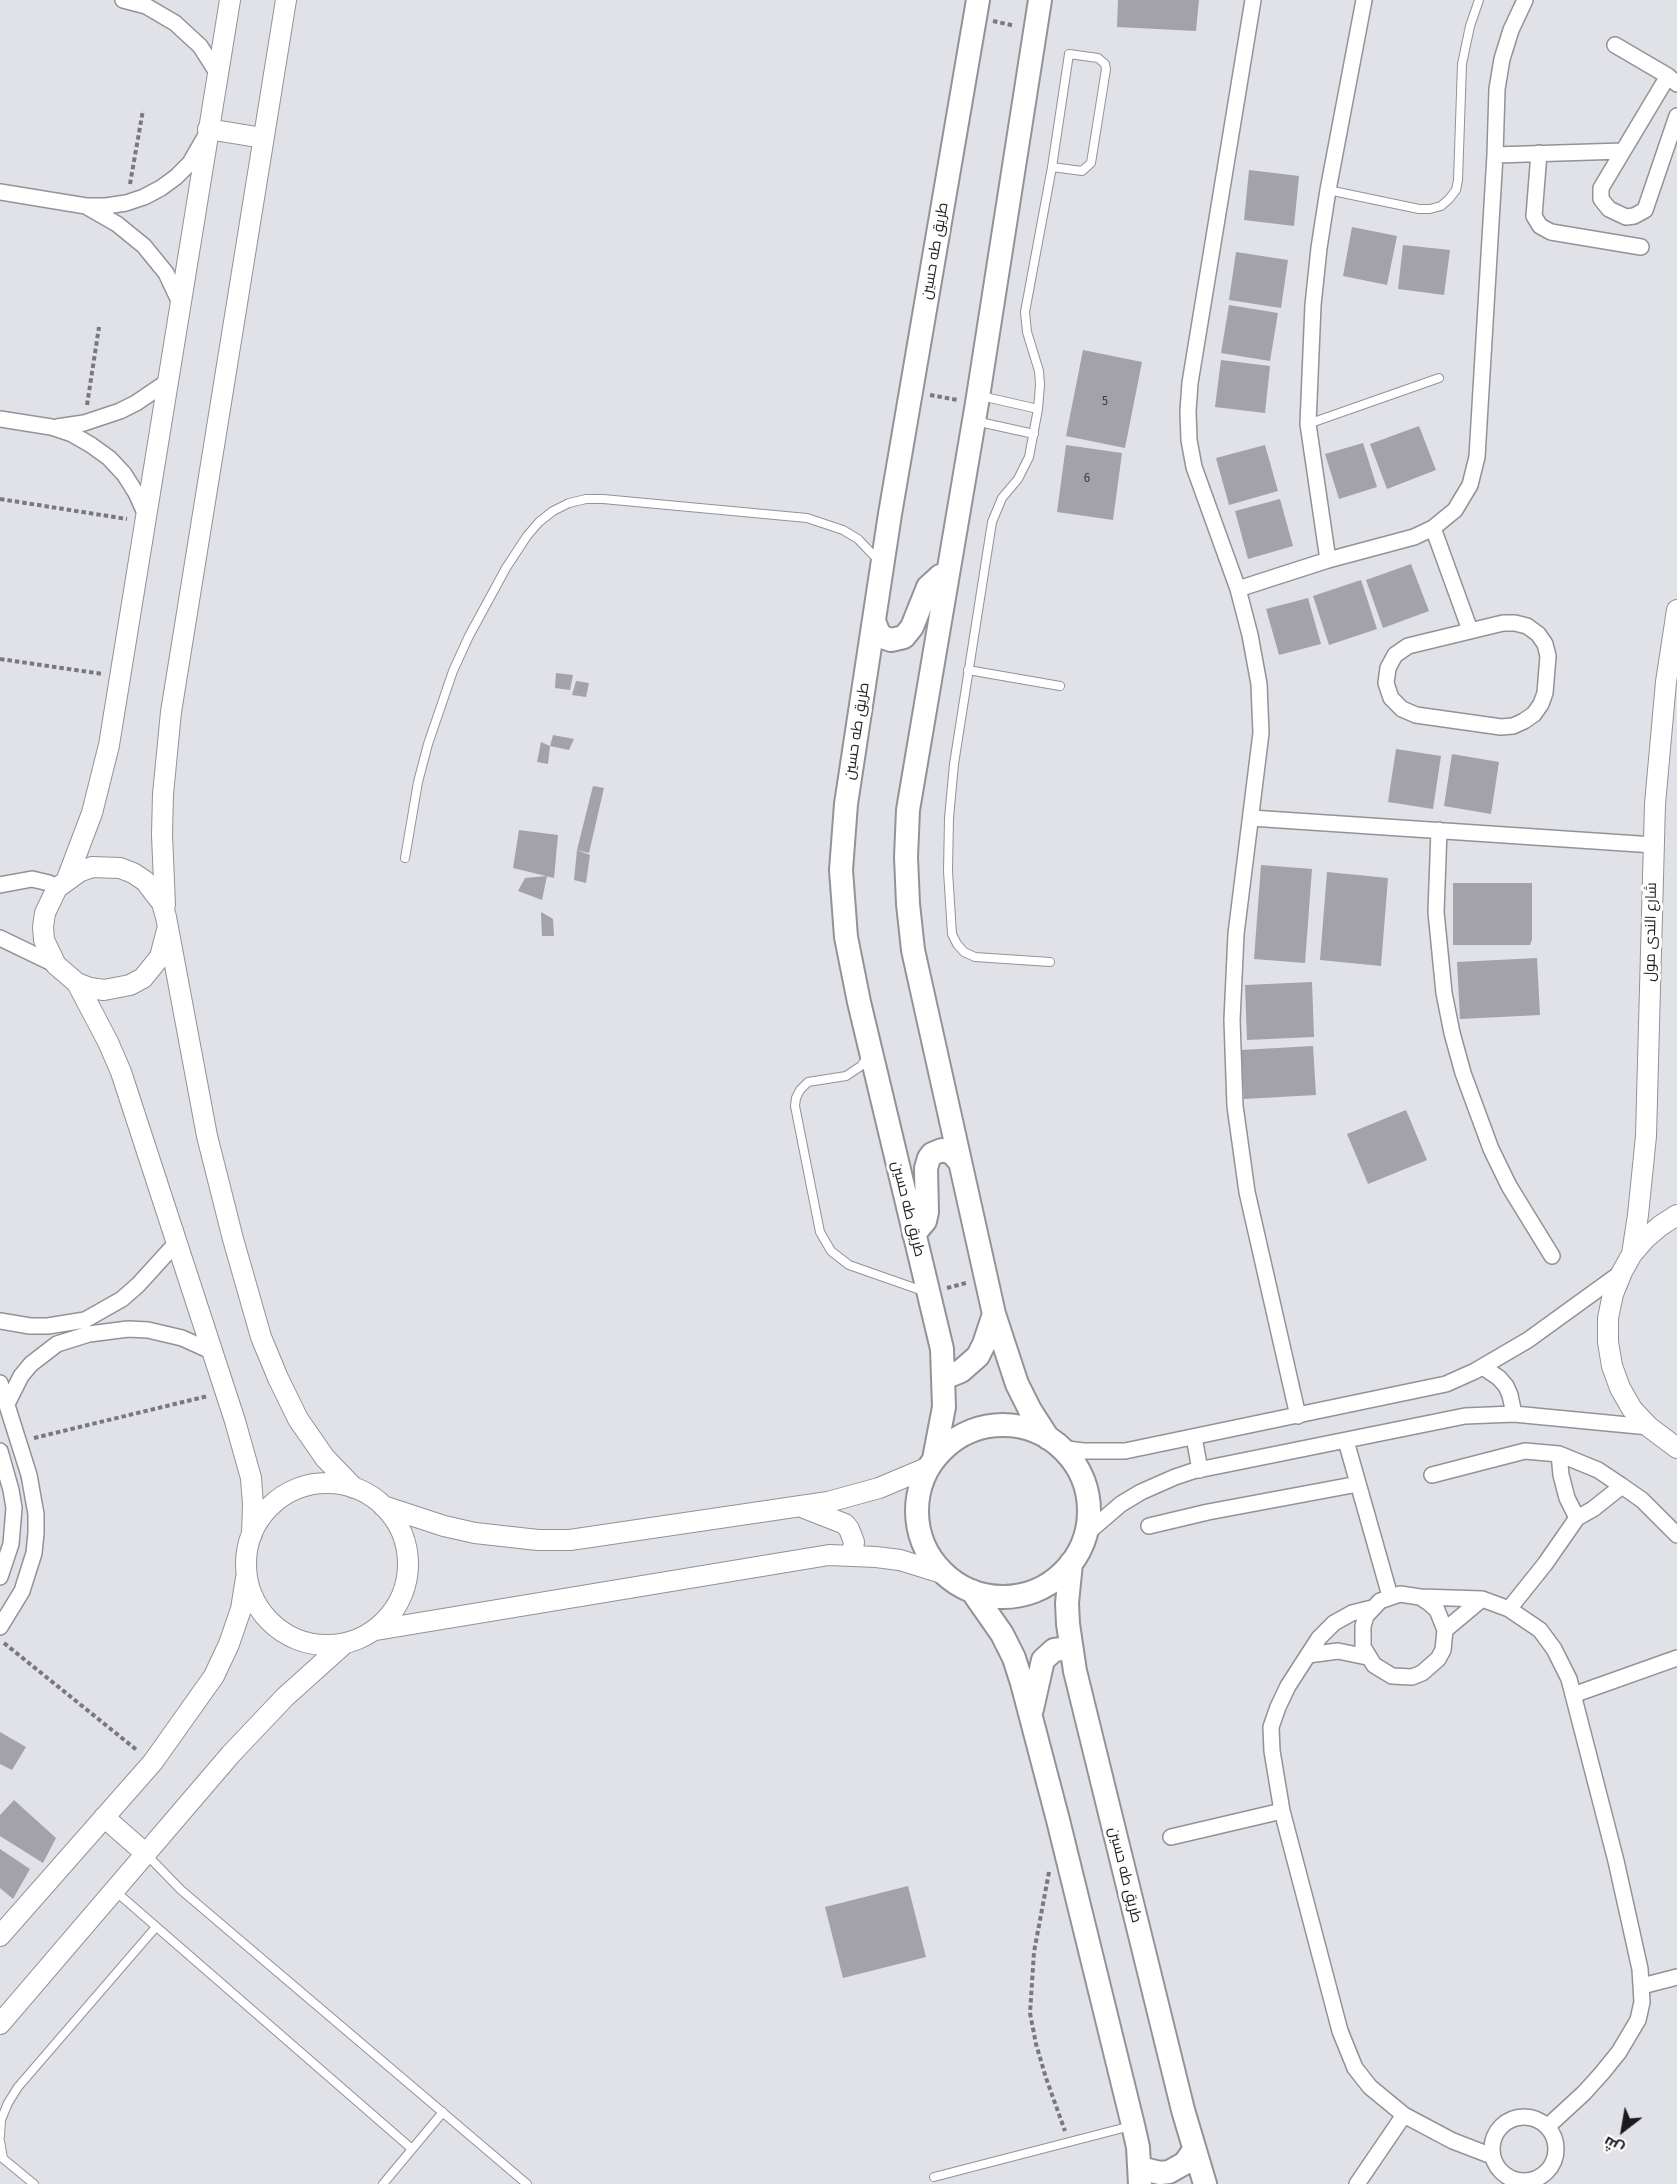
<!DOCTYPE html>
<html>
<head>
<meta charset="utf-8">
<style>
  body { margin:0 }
  #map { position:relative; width:1677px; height:2184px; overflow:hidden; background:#e1e1e8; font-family:"Fira Sans",Cairo,sans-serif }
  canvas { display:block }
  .north { position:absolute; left:1593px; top:2100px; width:60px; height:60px; -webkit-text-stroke:4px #fff; paint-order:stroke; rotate:211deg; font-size:16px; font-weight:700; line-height:24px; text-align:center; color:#1b1b1d }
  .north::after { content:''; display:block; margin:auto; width:21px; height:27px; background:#1b1b1d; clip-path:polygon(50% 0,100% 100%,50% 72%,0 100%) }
</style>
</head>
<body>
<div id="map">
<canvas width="1677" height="2184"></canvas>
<div class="north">ش</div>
</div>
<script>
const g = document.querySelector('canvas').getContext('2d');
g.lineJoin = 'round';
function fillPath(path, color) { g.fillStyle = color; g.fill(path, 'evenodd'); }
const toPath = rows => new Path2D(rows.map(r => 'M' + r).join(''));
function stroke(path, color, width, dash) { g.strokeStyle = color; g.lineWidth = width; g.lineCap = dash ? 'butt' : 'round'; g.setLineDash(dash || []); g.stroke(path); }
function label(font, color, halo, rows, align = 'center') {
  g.font = font + ' "Fira Sans",Cairo,sans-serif'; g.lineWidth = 6; g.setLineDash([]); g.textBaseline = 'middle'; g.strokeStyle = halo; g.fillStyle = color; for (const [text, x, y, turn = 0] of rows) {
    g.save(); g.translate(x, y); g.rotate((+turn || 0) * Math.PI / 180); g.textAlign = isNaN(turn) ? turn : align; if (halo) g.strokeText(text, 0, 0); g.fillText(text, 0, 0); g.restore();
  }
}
const building = toPath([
  [1118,0,1199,0,1196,31,1117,27],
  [1249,170,1299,176,1294,226,1244,220],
  [1352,227,1397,236,1387,285,1343,276],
  [1403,245,1450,250,1444,295,1398,289],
  [1236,252,1288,260,1281,308,1229,300],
  [1229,305,1278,313,1270,361,1221,353],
  [1083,350,1142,362,1125,448,1066,436],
  [1221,360,1270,366,1265,413,1215,407],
  [1419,426,1436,470,1387,489,1370,444],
  [1363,443,1377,487,1339,499,1325,454],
  [1066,445,1122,453,1113,520,1057,512],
  [1265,445,1278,491,1229,505,1216,458],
  [1280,499,1293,546,1248,559,1235,511],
  [1411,564,1429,611,1383,628,1366,580],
  [1361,580,1377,629,1329,645,1313,596],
  [1308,598,1321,644,1279,655,1266,609],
  [556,673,573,675,570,690,555,688],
  [576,681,589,683,586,697,572,695],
  [553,735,574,739,569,750,550,746,548,764,537,762,541,742,550,746],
  [1396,749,1441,756,1433,809,1388,802],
  [1452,754,1499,762,1491,814,1444,806],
  [593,786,604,788,589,853,577,850],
  [519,830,558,835,554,878,513,868],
  [577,850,590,855,586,883,574,880],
  [1261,865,1312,869,1305,963,1254,959],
  [1327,872,1388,878,1381,966,1320,960],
  [547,876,542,900,518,891,525,878],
  [1453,883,1532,883,1532,940,1530,945,1453,945],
  [541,912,553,919,554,936,542,936],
  [1537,958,1540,1015,1460,1019,1457,962],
  [1312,982,1314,1037,1247,1040,1245,985],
  [1313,1046,1316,1095,1244,1099,1241,1050],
  [1406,1110,1427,1160,1368,1184,1347,1134],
  [0,1732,26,1747,12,1770,0,1764],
  [14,1800,56,1838,43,1863,0,1836,0,1815],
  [0,1849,30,1869,13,1899,0,1888],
  [908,1886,926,1957,843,1978,825,1907]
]);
const path = toPath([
  [993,21,1015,26],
  [130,184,143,110],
  [930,395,958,400],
  [87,405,99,327],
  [0,499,127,519],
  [0,659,103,674],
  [947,1288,966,1283],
  [34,1438,208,1396],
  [4,1643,138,1751],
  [1049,1872,1034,1952,1030,2013,1036,2044,1046,2078,1065,2131]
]);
const service = toPath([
  [1328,190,1419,209,1430,209,1441,206,1449,199,1456,190,1458,180,1462,64,1470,26,1479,0],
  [981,396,1038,409],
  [975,421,1034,434],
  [1308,424,1439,378],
  [968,670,1060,686],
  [405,858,418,782,428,744,453,671,469,636,506,568,527,536,539,522,553,511,569,503,586,499,603,499,807,518,843,530,858,539,879,561],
  [1050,962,975,957,964,952,957,944,952,934,948,871,949,818,954,764,992,522,1002,498,1018,479,1029,457,1038,409,1040,385,1039,371,1027,332,1025,312,1052,167,1069,54,1098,58,1105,64,1106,69,1091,163,1082,171,1052,167],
  [868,1056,861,1066,846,1076,808,1082,800,1090,796,1098,795,1106,820,1232,831,1251,849,1265,926,1292],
  [147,1855,181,1890,527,2184],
  [114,1890,412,2149],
  [0,2136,1,2120,8,2103,18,2087,156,1927],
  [0,2141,3,2158],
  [0,2156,34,2184],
  [934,2177,1131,2126],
  [383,2184,443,2112]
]);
const minor = toPath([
  [123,0,146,6,175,23,200,46,218,74],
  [1253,0,1190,383,1188,411,1189,440,1194,467,1238,589,1250,635,1259,684,1261,733,1236,934,1232,1020,1235,1106,1247,1192,1298,1416],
  [1615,45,1668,76,1677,84],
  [1668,76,1601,188,1601,199,1609,209,1626,217,1634,216,1645,210,1677,116],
  [1539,153,1534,216,1540,226,1551,232,1641,247],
  [1495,155,1623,151],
  [0,192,86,206,106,206,126,203,144,197,161,188,176,177,190,163,205,137],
  [89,208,117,224,144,246,166,273,181,305],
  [0,419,51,427,72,434,91,445,109,458,124,474,136,493,145,513],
  [57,427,84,423,120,411,136,403,167,382],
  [1433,528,1470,630],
  [1328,560,1308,424,1313,305,1319,248,1328,190,1364,0],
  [1238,589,1328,560,1414,537,1433,528,1455,510,1470,485,1477,457,1495,155,1497,89,1502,59,1511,30,1525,0],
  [1503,623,1515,623,1527,626,1538,634,1545,644,1548,656,1545,693,1541,704,1534,714,1524,721,1513,726,1501,727,1416,715,1402,709,1391,698,1386,683,1388,668,1395,655,1408,646,1503,623],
  [1251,818,1654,845],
  [1439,830,1436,912,1444,993,1452,1033,1463,1073,1491,1149,1509,1186,1552,1256],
  [0,885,32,879,49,883,57,888],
  [0,938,56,965],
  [0,1321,30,1326,48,1326,85,1320,122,1299,138,1285,178,1241],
  [1483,1367,1499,1378,1506,1386,1510,1395,1514,1414],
  [0,1383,29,1475,36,1514,36,1533,34,1553,22,1591,0,1627],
  [7,1404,21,1376,31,1364,57,1344,89,1334,128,1329,148,1330,182,1338,213,1352],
  [1194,1437,1200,1470],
  [1346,1441,1390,1596],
  [1060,1448,1083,1451,1125,1451,1446,1384,1475,1371,1528,1340,1622,1272],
  [0,1451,11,1490,14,1508,11,1544,0,1577],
  [1559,1454,1561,1475,1567,1498,1577,1518],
  [1432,1475,1525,1451,1559,1454,1598,1470,1622,1486,1642,1500,1677,1535],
  [1149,1526,1208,1512,1358,1484],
  [1086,1534,1121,1504,1141,1492,1175,1477,1193,1471,1465,1416,1514,1414,1649,1427],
  [1420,1597,1482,1599,1509,1609,1540,1630,1554,1649,1569,1679,1616,1861,1640,1969,1642,2002,1638,2020,1619,2052,1602,2073,1584,2093,1547,2127],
  [1372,1608,1352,1613,1334,1623,1319,1638,1288,1686,1278,1707,1271,1727,1272,1751,1282,1811,1340,2031,1355,2068,1370,2087,1404,2115,1453,2141,1492,2156],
  [1509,1609,1545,1564,1577,1518,1593,1509,1622,1486],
  [1445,1630,1437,1610,1429,1603,1420,1597,1400,1594,1380,1601,1366,1616,1363,1626,1363,1647,1374,1665,1392,1676,1412,1677,1422,1673,1438,1659,1443,1650,1445,1630,1482,1599],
  [1308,1655,1338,1651,1367,1657],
  [1573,1695,1677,1658],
  [1171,1837,1282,1811],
  [1642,1986,1677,1977],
  '1492 2149a32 32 0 1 1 64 0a32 32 0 1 1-64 0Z',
  [1357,2184,1404,2115]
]);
const tertiary = toPath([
  [208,129,263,138],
  [67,879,92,813,109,745,230,0],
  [165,905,162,835,163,794,171,712,286,0],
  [167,930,160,957,143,978,130,985,104,990,90,988,77,983,56,965,44,940,43,927,45,913,57,888,79,872,92,867,120,868,133,873,145,881,162,903,166,917,207,1136,233,1239,261,1337,278,1378,298,1419,325,1458,354,1488],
  [77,983,108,1042,121,1072,235,1421,251,1478,253,1505,252,1534],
  [1677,1215,1660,1226,1645,1239,1632,1254,1622,1272,1613,1294,1608,1318,1608,1342,1612,1366,1620,1388,1632,1409,1649,1427,1677,1448],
  [1632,1254,1638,1215,1646,1136,1655,804,1666,682,1677,610],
  '246 1564a81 81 0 1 1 162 0a81 81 0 1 1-162 0Z',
  [383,1506,444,1526,475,1533,538,1540,570,1540,828,1502,879,1488,929,1467],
  [804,1508,845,1524,849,1529,854,1542,852,1555],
  [376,1630,829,1555,876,1557,900,1560,945,1574],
  [104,1817,145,1853],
  [0,1936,153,1762,214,1676,229,1644,241,1609,246,1578],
  [0,2024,231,1754,285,1697,344,1644]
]);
const secondary = toPath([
  [1040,0,977,403,908,810,906,857,908,904,913,950,994,1314,1017,1384,1030,1410,1048,1438],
  [874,621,879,634,885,638,891,640,904,637,912,627,928,587,940,576,948,574],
  [914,1234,925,1221,927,1212,926,1168,929,1158,932,1154,942,1150,952,1153,959,1161],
  [944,1378,961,1371,978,1356,984,1344,994,1314],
  '917 1511a86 86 0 1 1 172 0a86 86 0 1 1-172 0Z',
  [934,1459,944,1407,942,1349,859,1002,846,937,841,870,846,804,890,514,978,0],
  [1071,1563,1067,1603,1068,1624,1075,1671,1183,2110,1205,2184],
  [972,1591,1002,1634,1014,1658,1022,1683,1058,1820,1133,2125,1138,2147,1140,2184],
  [1032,1709,1043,1660,1054,1650,1070,1648],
  [1140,2168,1160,2173,1169,2172,1185,2163,1194,2150]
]);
const numberNames = [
  ["5",1105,402],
  ["6",1087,479]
];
const streetNames = [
  ["طريق طه حسين",935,251,-80],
  ["طريق طه حسين",857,731,-81],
  ["شارع الندى مول",1651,932,-89],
  ["طريق طه حسين",908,1209,76],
  ["طريق طه حسين",1125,1875,76]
];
fillPath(building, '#a2a2a8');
stroke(service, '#929298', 10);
stroke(minor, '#929298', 18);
stroke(tertiary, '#929298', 22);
stroke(secondary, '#929298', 26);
stroke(path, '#79797d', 4, [4.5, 3]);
stroke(service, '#fff', 8);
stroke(minor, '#fff', 15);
stroke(tertiary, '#fff', 20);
stroke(secondary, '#fff', 22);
label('12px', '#3d3d40', null, numberNames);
label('15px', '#1b1b1d', '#fff', streetNames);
</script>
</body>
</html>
